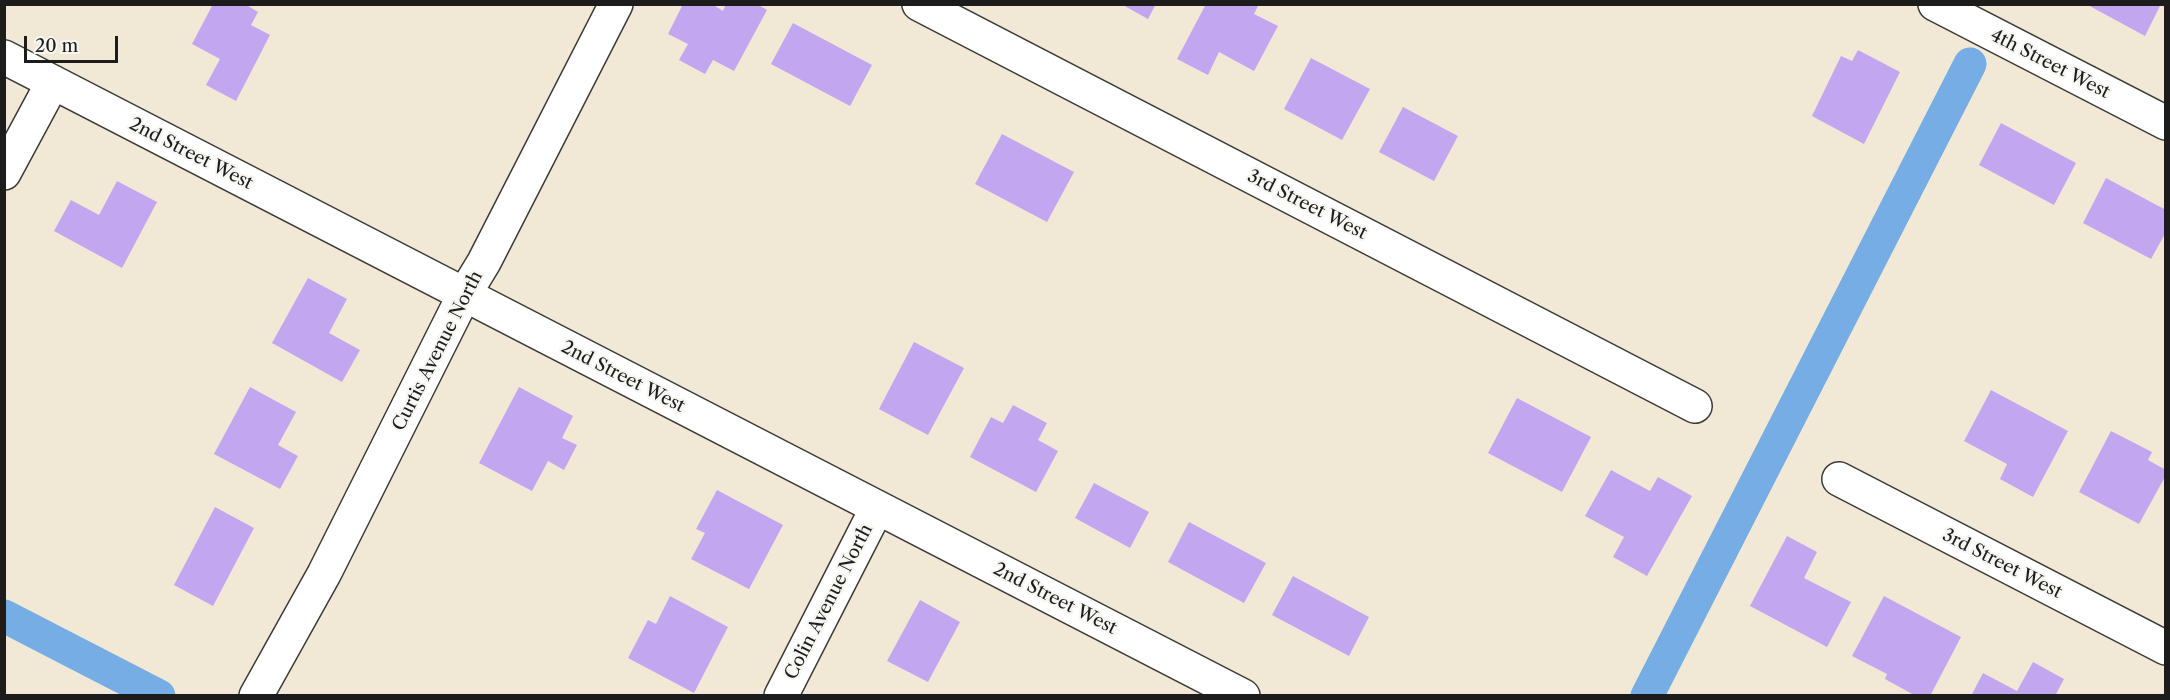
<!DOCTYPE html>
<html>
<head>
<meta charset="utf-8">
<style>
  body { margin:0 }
  #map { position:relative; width:2170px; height:700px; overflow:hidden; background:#f1e9d5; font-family:"Libre Caslon Text",serif }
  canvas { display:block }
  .frame { position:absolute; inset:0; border:6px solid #1c1c1c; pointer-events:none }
  .scale { position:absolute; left:24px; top:36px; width:94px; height:27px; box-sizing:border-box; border:3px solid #1c1c1c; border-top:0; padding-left:8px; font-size:18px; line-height:21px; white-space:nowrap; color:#1c1c1c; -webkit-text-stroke:4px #f6f6f2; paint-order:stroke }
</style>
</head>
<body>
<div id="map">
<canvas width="2170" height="700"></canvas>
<div class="frame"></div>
<div class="scale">20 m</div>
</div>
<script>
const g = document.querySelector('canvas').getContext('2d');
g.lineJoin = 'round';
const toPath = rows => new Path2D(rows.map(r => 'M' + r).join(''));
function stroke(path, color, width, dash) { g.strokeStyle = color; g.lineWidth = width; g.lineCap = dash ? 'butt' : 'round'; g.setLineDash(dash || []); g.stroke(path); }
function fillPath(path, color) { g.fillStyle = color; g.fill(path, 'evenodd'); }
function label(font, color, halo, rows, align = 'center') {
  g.font = font + ' "Libre Caslon Text",serif'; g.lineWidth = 4.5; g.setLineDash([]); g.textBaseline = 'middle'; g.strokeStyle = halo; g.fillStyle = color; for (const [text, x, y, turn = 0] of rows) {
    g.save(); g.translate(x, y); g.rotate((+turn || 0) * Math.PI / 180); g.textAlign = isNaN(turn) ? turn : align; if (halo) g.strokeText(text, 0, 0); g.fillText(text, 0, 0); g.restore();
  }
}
const canal = toPath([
  [4,616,159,696],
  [1647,696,1970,64]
]);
const building = toPath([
  [213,4,245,4,258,12,251,25,270,35,236,101,206,85,220,59,192,44],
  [683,4,712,4,723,11,726,4,757,4,767,10,734,71,713,60,705,74,679,60,688,44,668,34],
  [1121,4,1156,4,1148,19],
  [1206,4,1259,4,1254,14,1278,26,1254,71,1219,52,1208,75,1177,59],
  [2086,4,2161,4,2145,36],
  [793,23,872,65,850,106,771,64],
  [1858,50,1900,72,1864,144,1812,116,1841,56,1852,61],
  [1311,58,1370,89,1342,140,1284,109],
  [1403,107,1458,136,1434,181,1379,152],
  [2001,123,2076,163,2054,205,1979,165],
  [1002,134,1074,172,1047,222,975,184],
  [2106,178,2166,210,2166,232,2151,259,2083,223],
  [117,181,157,202,122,268,54,231,71,200,99,215],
  [308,278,347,299,329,333,360,350,342,382,272,343],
  [914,342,964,368,928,435,879,409],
  [250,387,296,412,278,445,298,456,280,489,214,454],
  [519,387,573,416,562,438,577,445,564,470,548,461,532,491,479,463],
  [1991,390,2068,431,2033,497,2000,479,2007,464,1964,441],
  [1517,398,1591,437,1562,492,1488,453],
  [1013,405,1047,423,1038,440,1058,451,1036,492,970,457,991,417,1003,423],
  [2111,431,2152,452,2148,460,2166,470,2166,475,2139,524,2079,492],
  [1611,470,1650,491,1658,477,1692,496,1647,576,1613,557,1624,537,1585,516],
  [1094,483,1149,512,1130,548,1075,518],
  [717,490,783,525,749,589,691,559,705,533,696,529],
  [215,507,254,528,213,606,174,585],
  [1189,522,1266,563,1244,603,1168,562],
  [1787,536,1817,552,1804,578,1851,602,1827,647,1750,606],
  [1293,576,1369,617,1349,656,1272,615],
  [670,596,728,627,694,693,628,658,648,620,656,624],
  [1884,596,1961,637,1930,696,1916,696,1885,679,1887,674,1852,656],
  [920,600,960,622,928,682,887,661],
  [2033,662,2064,679,2055,696,1971,696,1983,673,2017,691]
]);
const minor = toPath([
  [919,4,1695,406],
  [1935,4,2166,123],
  [4,57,1243,696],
  [4,173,53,82],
  [1839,479,2166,648],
  [256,696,324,574,464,295,484,262,616,4],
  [781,696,877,508]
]);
const streetNames = [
  ["4th Street West",2050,64,27],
  ["2nd Street West",191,154,27],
  ["3rd Street West",1307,205,27],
  ["Curtis Avenue North",438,351,-63],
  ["2nd Street West",623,377,27],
  ["3rd Street West",2002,564,27],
  ["2nd Street West",1055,599,27],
  ["Colin Avenue North",829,602,-63]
];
stroke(canal, '#75ade4', 33);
fillPath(building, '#c2a7f0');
stroke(minor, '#3c3b38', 36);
stroke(minor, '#fff', 33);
label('18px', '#1c1c1c', '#f6f6f2', streetNames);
</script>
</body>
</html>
